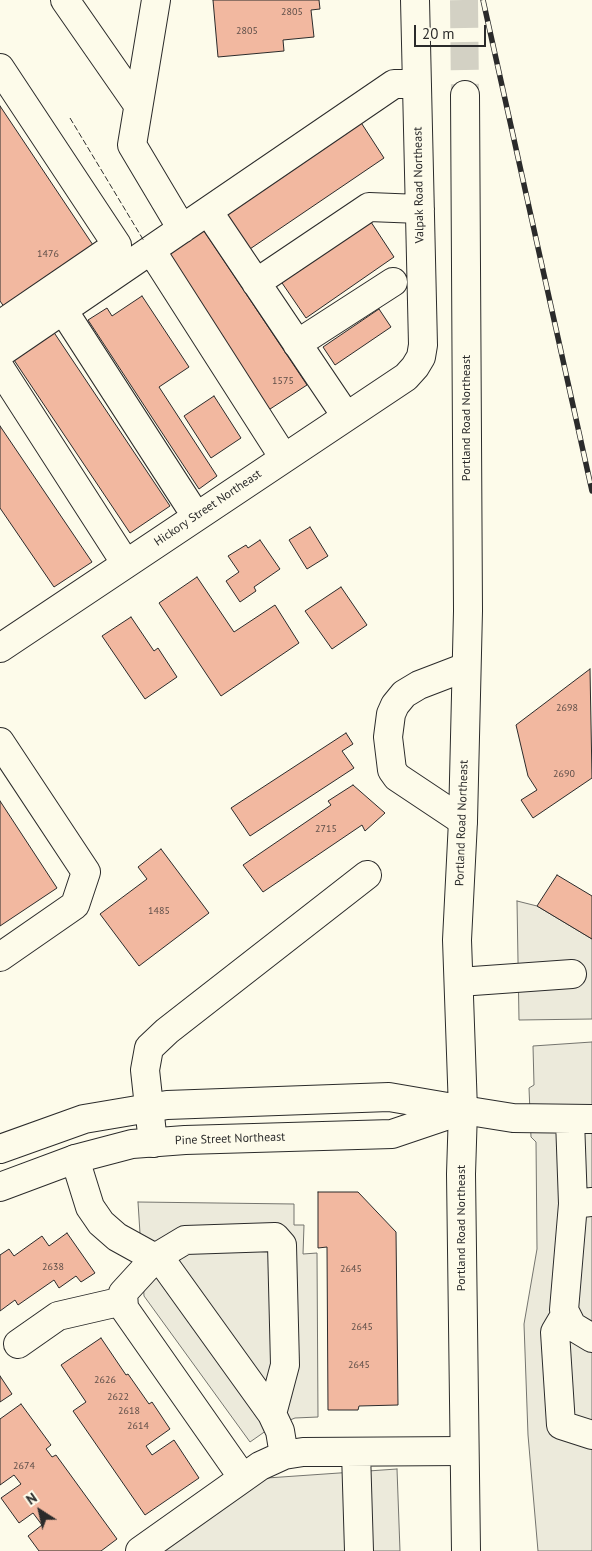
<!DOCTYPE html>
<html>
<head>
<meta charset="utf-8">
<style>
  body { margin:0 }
  #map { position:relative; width:592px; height:1551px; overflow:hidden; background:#fdfbea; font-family:"PT Sans",sans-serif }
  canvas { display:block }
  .north { position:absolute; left:15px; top:1486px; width:50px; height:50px; -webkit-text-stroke:4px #fdfbea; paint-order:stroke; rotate:325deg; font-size:14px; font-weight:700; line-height:20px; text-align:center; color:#2b2b2b }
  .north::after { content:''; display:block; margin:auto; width:18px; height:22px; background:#2b2b2b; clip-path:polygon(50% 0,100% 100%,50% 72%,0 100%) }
  .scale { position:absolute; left:414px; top:25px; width:72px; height:22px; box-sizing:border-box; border:2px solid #2b2b2b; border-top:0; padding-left:6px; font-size:15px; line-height:18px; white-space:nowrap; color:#2b2b2b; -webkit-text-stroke:4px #fdfbea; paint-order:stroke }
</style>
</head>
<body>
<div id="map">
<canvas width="592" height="1551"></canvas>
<div class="north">N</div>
<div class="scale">20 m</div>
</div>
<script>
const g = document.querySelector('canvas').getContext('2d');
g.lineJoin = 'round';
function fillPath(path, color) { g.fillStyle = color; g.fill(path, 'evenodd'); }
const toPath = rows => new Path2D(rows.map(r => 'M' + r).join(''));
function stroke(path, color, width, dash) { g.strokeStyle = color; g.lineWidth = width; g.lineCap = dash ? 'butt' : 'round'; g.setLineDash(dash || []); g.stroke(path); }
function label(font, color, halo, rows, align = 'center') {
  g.font = font + ' "PT Sans",sans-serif'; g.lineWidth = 4; g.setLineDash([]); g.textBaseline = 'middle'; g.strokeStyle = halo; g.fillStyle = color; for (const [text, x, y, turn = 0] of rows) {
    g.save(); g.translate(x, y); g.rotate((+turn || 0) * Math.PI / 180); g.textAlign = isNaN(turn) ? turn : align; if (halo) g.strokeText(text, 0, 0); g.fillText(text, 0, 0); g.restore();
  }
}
const parking = toPath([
  [517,901,537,906,592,939,592,1019,519,1020,517,901],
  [592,1042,592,1551,538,1551,528,1435,524,1324,537,1249,536,1142,531,1137,529,1088,534,1085,533,1046,592,1042],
  [138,1202,294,1204,294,1225,304,1225,303,1254,317,1253,318,1417,295,1418,270,1428,250,1442,144,1296,138,1202],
  [397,1469,400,1551,162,1551,267,1478,397,1469]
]);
const building = toPath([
  [213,0,319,0,320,9,311,10,314,37,283,40,284,51,218,57,213,0],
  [0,106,97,251,7,311,0,301,0,106],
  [360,121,384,158,244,253,219,216,360,121],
  [369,219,394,257,306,318,280,280,369,219],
  [202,228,307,385,267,411,162,255,202,228],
  [142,296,189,367,159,387,217,476,199,489,88,320,107,308,112,316,142,296],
  [379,309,391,327,335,365,323,347,379,309],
  [53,331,170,506,130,533,12,357,53,331],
  [214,396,241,438,211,458,184,416,214,396],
  [0,426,92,562,54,587,0,508,0,426],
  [310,527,328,556,307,569,289,540,310,527],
  [260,540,280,569,254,587,256,591,240,602,226,581,239,572,228,556,246,545,248,548,260,540],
  [197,577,234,632,275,605,299,643,221,696,159,603,197,577],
  [341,587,367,625,332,649,305,611,341,587],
  [131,617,154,651,158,648,177,677,145,699,102,636,131,617],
  [590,669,592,778,533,818,521,800,537,790,528,776,516,725,590,669],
  [346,733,353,744,342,751,354,768,250,836,231,808,346,733],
  [353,785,385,813,365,831,362,825,263,892,243,865,331,805,328,801,353,785],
  [0,801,57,888,0,926,0,801],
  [161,849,209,913,139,966,100,914,147,879,138,867,161,849],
  [557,875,592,896,592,939,537,906,557,875],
  [318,1192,358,1192,396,1232,398,1405,359,1406,358,1410,328,1410,327,1247,318,1248,318,1192],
  [67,1233,95,1273,81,1282,76,1276,59,1288,54,1280,18,1305,15,1300,0,1311,0,1255,9,1249,14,1256,42,1236,49,1246,67,1233],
  [101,1338,126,1375,128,1374,149,1404,152,1402,170,1429,146,1446,152,1455,174,1440,199,1478,145,1515,73,1411,86,1402,61,1365,101,1338],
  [0,1376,12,1394,0,1402,0,1376],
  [21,1404,51,1445,46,1449,52,1457,56,1455,117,1539,101,1551,39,1551,28,1536,42,1525,33,1513,19,1523,1,1498,21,1484,14,1475,0,1485,0,1419,21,1404]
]);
const majorTunnel = toPath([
  [464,0,465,95]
]);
const minor = toPath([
  [65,0,138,105],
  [156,0,132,145,182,229],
  [0,68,117,245,0,325],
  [208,211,346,416],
  [151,250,284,458],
  [256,283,369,207,420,209],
  [63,310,196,516],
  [297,344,393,282],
  [0,353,394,84,417,84],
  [0,368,126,564],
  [0,648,406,377,415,367,421,357,423,345,415,0],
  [0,742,86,872,75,905,0,957],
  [463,821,397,777,392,770,388,737,391,714,395,705,404,694,419,685,466,667],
  [459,982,572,974],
  [463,1110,513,1118,592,1119],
  [570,1120,573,1204,592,1202],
  [153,1143,145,1070,149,1048,167,1031,367,875],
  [75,1159,90,1207,101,1223,117,1237,155,1258,167,1268,272,1414,280,1431,284,1455],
  [573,1204,564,1310,572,1326,592,1338],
  [565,1315,555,1332,561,1425,592,1435],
  [18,1344,58,1316,123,1301],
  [356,1452,359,1551],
  [243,1478,124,1308,123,1293,155,1258,185,1240,275,1237,282,1245,285,1365,272,1414],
  [140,1551,260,1466,284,1455,303,1452,464,1451]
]);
const major = toPath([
  [465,95,468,611,463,821,457,940,463,1110,461,1174,466,1551],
  [0,1149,84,1119,167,1105,389,1097,459,1109],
  [0,1187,75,1159,132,1144,185,1140,392,1134,463,1110]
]);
const rail = toPath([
  [483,0,592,491]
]);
const fence = toPath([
  [70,118,144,241]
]);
const numberNames = [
  ["2805",292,12],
  ["2805",247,31],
  ["1476",48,254],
  ["1575",283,381],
  ["2698",567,708],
  ["2690",564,774],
  ["2715",326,829],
  ["1485",159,911],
  ["2638",53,1267],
  ["2645",351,1269],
  ["2645",362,1327],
  ["2645",359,1365],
  ["2626",105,1380],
  ["2622",118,1397],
  ["2618",129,1411],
  ["2614",138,1426],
  ["2674",24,1466]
];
const streetNames = [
  ["Valpak Road Northeast",419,185,-91],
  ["Portland Road Northeast",467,418,-90],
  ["Hickory Street Northeast",208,508,-34],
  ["Portland Road Northeast",462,823,-88],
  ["Pine Street Northeast",230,1139,-2],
  ["Portland Road Northeast",462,1228,-90]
];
fillPath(parking, '#eceadb');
stroke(parking, '#74746e', 1);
fillPath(building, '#f2b8a0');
stroke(building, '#2b2b2b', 1);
stroke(majorTunnel, '#d3d1c4', 28, [28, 14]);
stroke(minor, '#2b2b2b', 30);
stroke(major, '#2b2b2b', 30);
stroke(minor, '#fdfbea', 28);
stroke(major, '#fdfbea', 28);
stroke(rail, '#2b2b2b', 5.5);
stroke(rail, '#fdfbea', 4, [11]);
stroke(fence, '#2b2b2b', 1, [6, 2.5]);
label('10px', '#5d4e48', null, numberNames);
label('12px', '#2b2b2b', '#fdfbea', streetNames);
</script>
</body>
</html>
